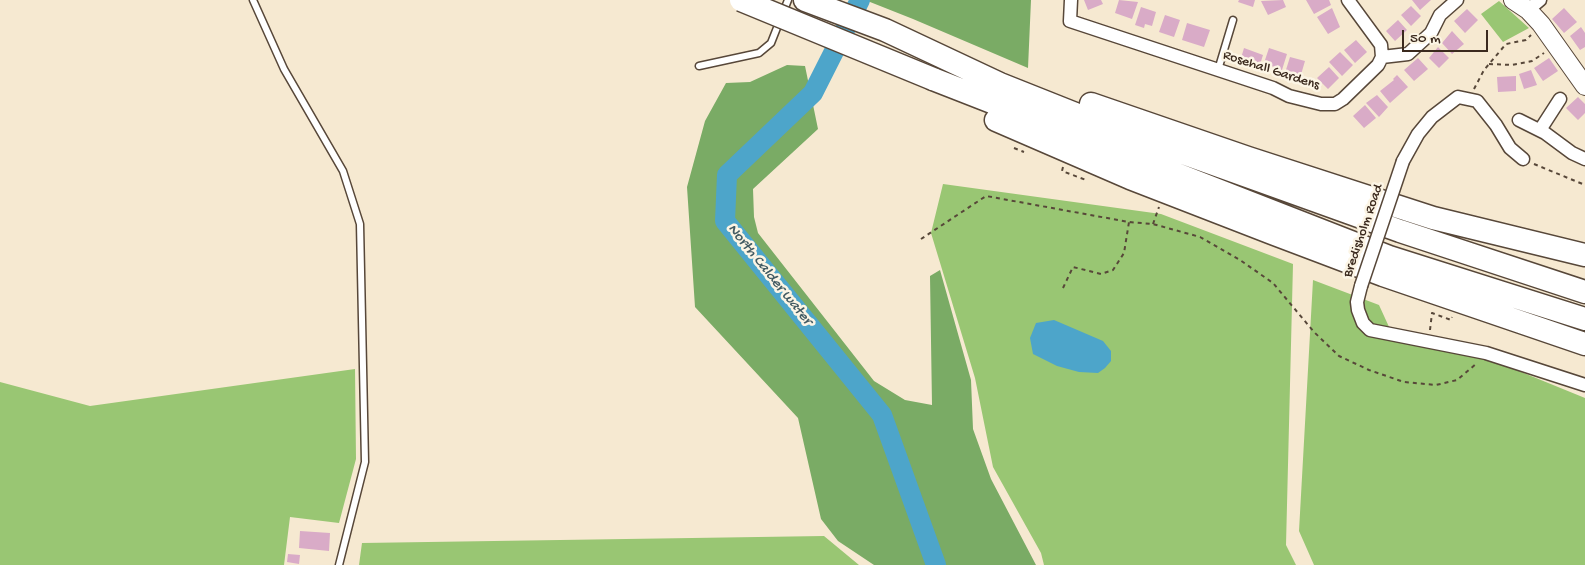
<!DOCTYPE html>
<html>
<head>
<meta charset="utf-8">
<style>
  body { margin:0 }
  #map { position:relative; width:1585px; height:565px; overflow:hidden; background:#f6e9d1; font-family:"Gochi Hand",sans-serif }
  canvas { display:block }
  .scale { position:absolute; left:1402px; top:30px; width:86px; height:22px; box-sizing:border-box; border:2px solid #3b2a1e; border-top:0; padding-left:6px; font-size:15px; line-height:18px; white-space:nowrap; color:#3b2a1e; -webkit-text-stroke:4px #fcf5e5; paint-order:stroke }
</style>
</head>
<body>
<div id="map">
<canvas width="1585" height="565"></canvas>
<div class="scale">50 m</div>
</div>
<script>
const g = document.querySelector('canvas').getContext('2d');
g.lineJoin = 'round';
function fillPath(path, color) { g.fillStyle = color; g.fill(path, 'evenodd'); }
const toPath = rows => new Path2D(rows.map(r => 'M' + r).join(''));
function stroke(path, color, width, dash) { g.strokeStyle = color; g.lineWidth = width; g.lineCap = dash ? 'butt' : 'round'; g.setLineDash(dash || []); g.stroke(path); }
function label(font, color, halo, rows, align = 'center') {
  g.font = font + ' "Gochi Hand",sans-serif'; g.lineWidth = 5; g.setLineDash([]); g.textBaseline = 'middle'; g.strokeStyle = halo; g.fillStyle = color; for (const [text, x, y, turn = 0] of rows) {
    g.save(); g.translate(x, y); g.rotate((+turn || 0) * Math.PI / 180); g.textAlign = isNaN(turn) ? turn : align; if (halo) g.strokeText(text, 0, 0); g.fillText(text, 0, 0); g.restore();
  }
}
const green = toPath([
  [1499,1,1529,28,1503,42,1481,14],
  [943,184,1161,214,1293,264,1286,545,1296,565,1044,565,1041,553,993,467,975,378,931,233],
  [1313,280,1379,305,1395,340,1482,356,1585,398,1585,565,1314,565,1299,531],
  [355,369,356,459,339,523,290,517,284,565,0,565,0,382,90,406],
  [824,536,859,565,359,565,362,543]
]);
const forest = toPath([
  [865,0,1031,0,1028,68,913,19],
  [787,65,805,66,818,129,753,189,754,217,758,233,874,381,905,400,932,405,930,276,940,270,971,380,973,429,991,479,1036,565,874,565,838,541,821,519,798,418,695,307,687,187,705,121,726,83,750,82]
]);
const water = toPath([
  [1054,320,1103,341,1111,351,1111,361,1105,368,1098,373,1079,372,1057,366,1033,354,1030,338,1036,323]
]);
const river = toPath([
  [860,0,813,93,727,175,725,221,882,415,936,565]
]);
const building = toPath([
  [1084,0,1101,0,1103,4,1088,10],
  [1119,0,1138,2,1132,19,1115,13],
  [1239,0,1255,0,1253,7,1238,2],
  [1283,0,1286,7,1268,15,1261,1],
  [1306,0,1329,0,1331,5,1314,14],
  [1412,0,1431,0,1420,10],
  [1411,6,1421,16,1411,26,1401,15],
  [1141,7,1156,12,1152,26,1145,24,1144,28,1135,25],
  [1332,8,1340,27,1328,34,1317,17],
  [1564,8,1577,22,1564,33,1552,19],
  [1467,9,1478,20,1465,33,1454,21],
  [1165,15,1180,20,1174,37,1159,32],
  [1398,20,1407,30,1395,41,1386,31],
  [1187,23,1210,30,1204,47,1182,40],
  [1581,27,1585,33,1585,47,1580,50,1570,36],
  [1452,31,1464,44,1452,54,1442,43],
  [1356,40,1367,52,1355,63,1344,50],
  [1438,47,1449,58,1439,68,1429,58],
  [1244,48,1263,55,1258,71,1239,65],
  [1269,48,1287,54,1281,73,1273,70,1274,67,1264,63],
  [1340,52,1353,65,1342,76,1329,62],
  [1290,57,1305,61,1300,78,1285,73],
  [1418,58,1428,69,1414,81,1404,70],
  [1549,58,1558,71,1543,81,1534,68],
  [1329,67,1339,78,1328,89,1317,78],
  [1531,70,1537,85,1524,89,1519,74],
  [1397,75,1408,87,1390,103,1380,91,1394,80,1393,79],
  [1516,76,1516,91,1498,92,1497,77],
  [1377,95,1388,107,1379,117,1366,103],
  [1578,97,1585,104,1585,113,1578,120,1566,108],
  [1365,105,1376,118,1364,128,1353,116],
  [300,531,330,533,329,551,299,548],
  [288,554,300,555,299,564,287,562]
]);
const path = toPath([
  [1489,64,1512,65,1532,61,1544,53],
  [1474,89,1484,70,1506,44,1526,40,1531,35],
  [1014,148,1024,152],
  [1534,164,1585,185],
  [1063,167,1062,171,1086,180,1087,178],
  [1153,224,1159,207],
  [921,239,986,196,1129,222,1153,224,1200,237,1240,260,1273,283,1314,332,1339,356,1369,370,1404,382,1436,385,1457,380,1476,364],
  [1063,288,1073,267,1101,274,1113,270,1124,253,1129,222],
  [1430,330,1432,313,1451,320,1452,317]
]);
const lane = toPath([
  [253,0,284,69,343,171,360,224,365,462,339,565],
  [699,66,759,53,771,43,788,0],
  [1218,70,1233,20]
]);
const street = toPath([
  [1071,0,1070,21,1273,88,1289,96,1321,104,1335,104,1343,99,1378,65,1382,57,1381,45,1348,0],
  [1528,10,1540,0],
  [1382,57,1408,54,1431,33,1440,15,1457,0],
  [1519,120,1545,133,1572,153,1585,159],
  [1540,130,1560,99],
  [1403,161,1418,134,1432,117,1458,97,1477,101,1496,125,1510,148,1523,159],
  [1361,286,1357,302,1358,310,1363,323,1370,330,1486,353,1585,385]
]);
const secondary = toPath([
  [1513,0,1528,10,1541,24,1585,86]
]);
const highway = toPath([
  [805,0,885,30,1000,84,1088,119,1400,231,1585,292],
  [933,79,1389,257,1585,319],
  [1091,104,1248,158,1433,218,1585,255],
  [996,120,1130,178,1272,233,1383,275,1585,344]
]);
const streetBridge = toPath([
  [1361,286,1403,161]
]);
const highwayBridge = toPath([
  [741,0,933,79]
]);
const streetNames = [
  ["Rosehall Gardens",1271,71,18],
  ["Bredisholm Road",1364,231,-71]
];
const waterNames = [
  ["North Calder water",769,275,51]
];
fillPath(green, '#99c673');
fillPath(forest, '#7aab65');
fillPath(water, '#4da5ca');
stroke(river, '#4da5ca', 20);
fillPath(building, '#d9abc7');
stroke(lane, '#574739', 9);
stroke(street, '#574739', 15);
stroke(secondary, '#574739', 20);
stroke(highway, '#574739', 25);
stroke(path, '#574739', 2, [4, 4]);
stroke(lane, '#fff', 6);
stroke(street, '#fff', 12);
stroke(secondary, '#fff', 18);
stroke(highway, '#fff', 22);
stroke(streetBridge, '#574739', 15, []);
stroke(highwayBridge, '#574739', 25, []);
stroke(streetBridge, '#fff', 12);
stroke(highwayBridge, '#fff', 22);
label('14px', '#3b2a1e', '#fcf5e5', streetNames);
label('italic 15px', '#425b63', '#fcf5e5', waterNames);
</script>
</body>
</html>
